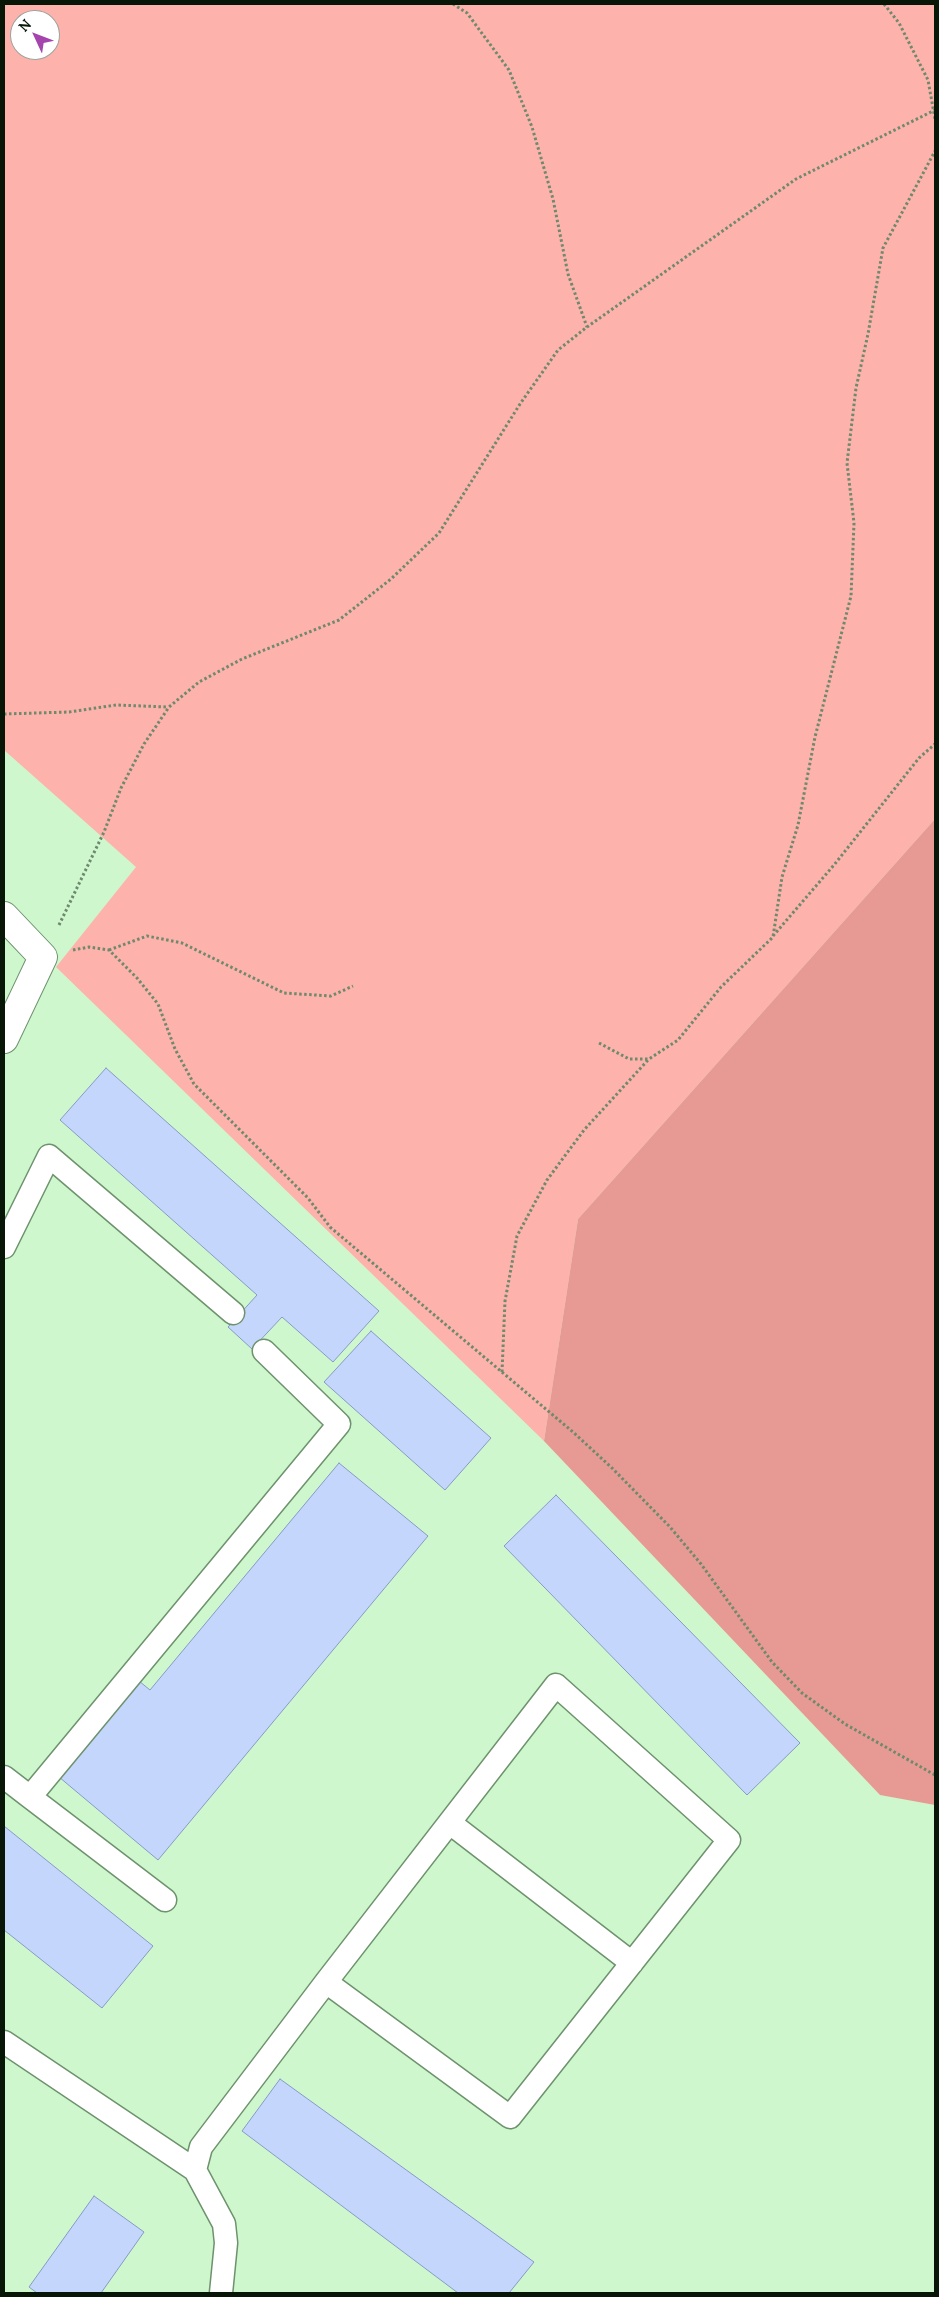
<!DOCTYPE html>
<html>
<head>
<meta charset="utf-8">
<style>
  body { margin:0 }
  #map { position:relative; width:939px; height:2297px; overflow:hidden; background:#cff7ce; font-family:Lora,serif }
  canvas { display:block }
  .frame { position:absolute; inset:0; border:5px solid #081608; pointer-events:none }
  .north { position:absolute; left:10px; top:10px; width:50px; height:50px; box-sizing:border-box; background:#fff; border:1px solid #9ca29c; border-radius:50%; rotate:313deg; font-size:14px; font-weight:700; line-height:20px; text-align:center; color:#081608 }
  .north::after { content:''; display:block; margin:auto; width:18px; height:22px; background:#a444ac; clip-path:polygon(50% 0,100% 100%,50% 72%,0 100%) }
</style>
</head>
<body>
<div id="map">
<canvas width="939" height="2297"></canvas>
<div class="frame"></div>
<div class="north">N</div>
</div>
<script>
const g = document.querySelector('canvas').getContext('2d');
g.lineJoin = 'round';
function fillPath(path, color) { g.fillStyle = color; g.fill(path, 'evenodd'); }
const toPath = rows => new Path2D(rows.map(r => 'M' + r).join(''));
function stroke(path, color, width, dash) { g.strokeStyle = color; g.lineWidth = width; g.lineCap = dash ? 'butt' : 'round'; g.setLineDash(dash || []); g.stroke(path); }
const green = toPath([
  [4,4,935,4,935,819,578,1219,544,1441,56,967,136,867,4,750],
  [20,20,50,20,50,50,20,50]
]);
const forest = toPath([
  [935,819,935,1805,880,1795,544,1441,578,1219]
]);
const building = toPath([
  [106,1068,379,1311,333,1362,282,1317,252,1349,228,1327,257,1295,60,1120,106,1068],
  [371,1331,491,1438,445,1490,324,1382,371,1331],
  [339,1463,428,1536,158,1860,59,1777,139,1681,150,1690,339,1463],
  [556,1495,800,1743,747,1795,504,1546,556,1495],
  [4,1826,153,1946,102,2008,4,1930,4,1826],
  [280,2079,534,2262,509,2293,458,2293,242,2131,280,2079],
  [94,2196,144,2232,101,2293,37,2293,29,2287,94,2196]
]);
const path = toPath([
  [453,4,467,13,509,70,532,127,553,199,568,274,587,327],
  [884,4,899,23,928,80,935,119],
  [4,714,69,712,116,705,168,707],
  [59,925,104,832,121,788,144,744,169,707,199,682,242,659,339,620,391,579,439,533,520,404,558,350,587,327,796,179,935,110],
  [773,936,834,865,919,758,935,744],
  [73,950,89,947,109,950,137,978,158,1004,175,1049,194,1084,308,1198,330,1227,573,1432,612,1468,670,1527,701,1564,772,1662,802,1693,845,1724,935,1775],
  [109,950,147,936,182,943,284,993,331,996,353,986],
  [599,1043,629,1059,649,1059,678,1040,721,987,773,937,782,877,798,825,815,737,851,596,854,523,847,463,856,388,868,334,883,248,935,151],
  [502,1372,505,1301,517,1236,547,1180,584,1130,648,1060]
]);
const service = toPath([
  [4,1247,49,1156,233,1313],
  [4,1777,30,1797,339,1424,264,1351],
  [30,1797,165,1900],
  [450,1823,632,1963],
  [4,2042,195,2170],
  [221,2293,226,2243,224,2224,195,2170,201,2147,326,1982,556,1685,729,1840,510,2117,326,1982]
]);
const minor = toPath([
  [4,916,43,957,4,1039]
]);
fillPath(green, '#feb2ac');
fillPath(forest, '#e79a93');
fillPath(building, '#c4d6fc');
stroke(building, '#859ac5', 1);
stroke(service, '#6d926d', 25);
stroke(minor, '#6d926d', 30);
stroke(path, '#6e896d', 3, [2.5, 2.5]);
stroke(service, '#fff', 22);
stroke(minor, '#fff', 28);
</script>
</body>
</html>
